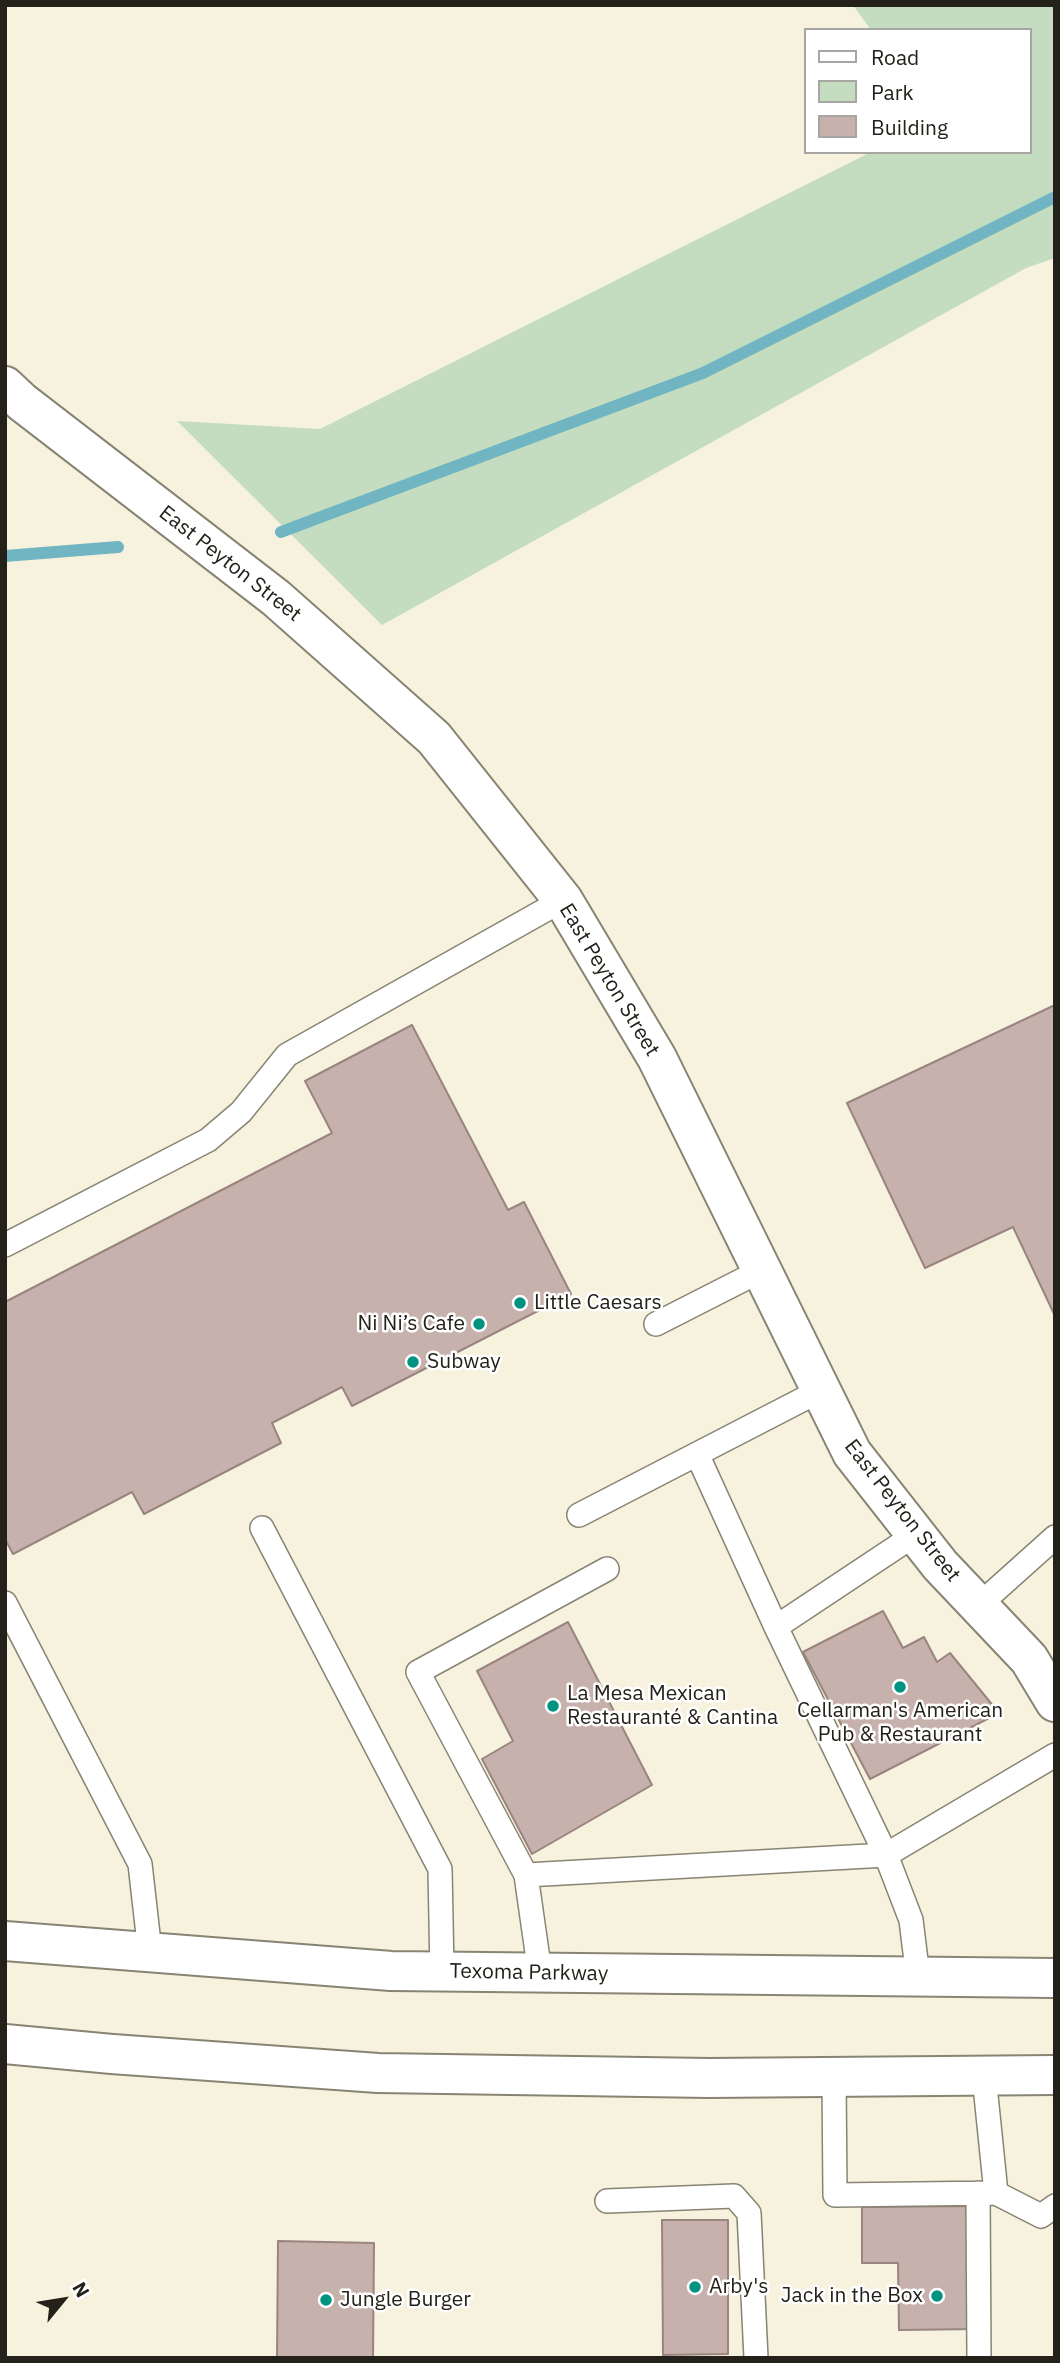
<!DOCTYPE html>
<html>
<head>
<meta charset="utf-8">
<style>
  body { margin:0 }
  #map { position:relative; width:1060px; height:2363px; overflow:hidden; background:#f6f2de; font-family:"IBM Plex Sans",sans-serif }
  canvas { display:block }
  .frame { position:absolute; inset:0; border:7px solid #23211a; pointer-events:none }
  .legend { position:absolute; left:804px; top:28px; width:228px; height:126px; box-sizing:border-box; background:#fff; border:2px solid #a7a6a3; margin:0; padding:9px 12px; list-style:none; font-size:21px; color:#23211a }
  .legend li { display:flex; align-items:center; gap:14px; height:35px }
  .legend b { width:35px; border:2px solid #a7a6a3 }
  .north { position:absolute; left:28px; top:2265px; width:70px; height:70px; -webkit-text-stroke:5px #fff; paint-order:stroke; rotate:60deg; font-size:19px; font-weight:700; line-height:28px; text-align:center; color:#23211a }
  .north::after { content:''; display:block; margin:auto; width:24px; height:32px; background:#23211a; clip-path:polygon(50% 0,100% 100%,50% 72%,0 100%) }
</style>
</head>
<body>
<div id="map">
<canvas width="1060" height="2363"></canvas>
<div class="frame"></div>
<ul class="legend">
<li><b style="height:9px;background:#fff"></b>Road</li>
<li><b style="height:19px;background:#c4ddc0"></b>Park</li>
<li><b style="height:19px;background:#c7b1ac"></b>Building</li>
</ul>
<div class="north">N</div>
</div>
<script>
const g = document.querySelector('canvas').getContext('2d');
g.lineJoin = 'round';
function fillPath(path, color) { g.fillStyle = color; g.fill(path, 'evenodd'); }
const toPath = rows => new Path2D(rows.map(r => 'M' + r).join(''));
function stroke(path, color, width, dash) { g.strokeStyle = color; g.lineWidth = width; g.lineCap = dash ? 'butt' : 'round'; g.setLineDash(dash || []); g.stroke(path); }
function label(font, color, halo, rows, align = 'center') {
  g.font = font + ' "IBM Plex Sans",sans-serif'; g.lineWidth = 5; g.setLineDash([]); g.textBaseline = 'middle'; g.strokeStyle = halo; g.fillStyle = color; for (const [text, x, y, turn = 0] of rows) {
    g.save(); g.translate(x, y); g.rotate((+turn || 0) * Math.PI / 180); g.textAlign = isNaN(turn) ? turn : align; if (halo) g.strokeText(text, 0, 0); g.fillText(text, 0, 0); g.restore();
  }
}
const green = toPath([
  [853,5,1055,5,1055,258,1026,268,382,625,177,421,320,429,871,152,1030,152,1030,30,871,30]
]);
const stream = toPath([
  [281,532,703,373,1053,198],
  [5,556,118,547]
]);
const building = toPath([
  [1055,1005,1055,1316,1013,1227,925,1268,847,1103,1055,1005],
  [412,1025,508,1210,524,1202,571,1294,352,1406,342,1387,272,1423,281,1443,144,1514,132,1492,13,1554,5,1539,5,1302,332,1133,305,1081,412,1025],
  [883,1611,903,1648,924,1637,937,1662,950,1653,999,1713,870,1779,803,1652,883,1611],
  [568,1622,652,1785,532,1854,482,1759,513,1741,477,1671,568,1622],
  [975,2206,976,2329,899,2330,898,2263,862,2263,862,2207,975,2206],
  [662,2220,728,2220,728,2354,663,2355,662,2220],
  [278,2241,374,2243,373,2358,277,2358,278,2241]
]);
const service = toPath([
  [5,1245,208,1140,241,1112,287,1055,563,900],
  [656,1324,762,1270],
  [697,1454,776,1627,886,1855,911,1920,918,1977],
  [579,1515,821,1390],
  [262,1528,440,1869,442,1972],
  [5,1603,140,1864,150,1952],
  [978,1606,1055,1537],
  [776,1627,916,1534],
  [526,1875,886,1855,1055,1755],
  [540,1973,526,1875,418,1672,607,1569],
  [984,2076,996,2193,1041,2216,1055,2206],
  [834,2077,835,2195,996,2193],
  [978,2193,979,2358],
  [607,2201,734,2196,749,2213,756,2358]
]);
const minor = toPath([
  [5,386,22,402,276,598,434,738,563,900,657,1058,852,1453,940,1565,1029,1659,1055,1702]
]);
const primary = toPath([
  [5,1941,391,1971,1055,1978],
  [5,2044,112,2054,378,2073,709,2078,1055,2075]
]);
const markers = [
  [520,1303,7,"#009381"],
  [479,1324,7,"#009381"],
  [413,1362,7,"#009381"],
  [900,1687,7,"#009381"],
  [553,1706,7,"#009381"],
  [695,2287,7,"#009381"],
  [937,2296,7,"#009381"],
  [326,2300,7,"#009381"]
];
const streetNames = [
  ["East Peyton Street",230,564,38],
  ["East Peyton Street",609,980,59],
  ["East Peyton Street",902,1511,52],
  ["Texoma Parkway",529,1973,1]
];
const poiNames = [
  ["Little Caesars",534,1303],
  ["Ni Ni’s Cafe",465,1324,"right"],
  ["Subway",427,1362],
  ["La Mesa Mexican",567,1694],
  ["Restauranté & Cantina",567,1718],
  ["Cellarman's American",900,1711,"center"],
  ["Pub & Restaurant",900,1735,"center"],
  ["Arby's",709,2287],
  ["Jack in the Box",923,2296,"right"],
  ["Jungle Burger",340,2300]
];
fillPath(green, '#c4ddc0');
stroke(stream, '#71b5c3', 12);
fillPath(building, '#c7b1ac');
stroke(building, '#998480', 2);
stroke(service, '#888473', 26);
stroke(minor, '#888473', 42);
stroke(primary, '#888473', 42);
stroke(service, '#fff', 23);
stroke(minor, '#fff', 38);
stroke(primary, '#fff', 38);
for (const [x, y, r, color] of markers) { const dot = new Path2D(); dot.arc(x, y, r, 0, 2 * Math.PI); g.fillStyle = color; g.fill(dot); stroke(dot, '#fff', 2.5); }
label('21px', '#23211a', '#fff', streetNames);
label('21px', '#23211a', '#fff', poiNames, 'left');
</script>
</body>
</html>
